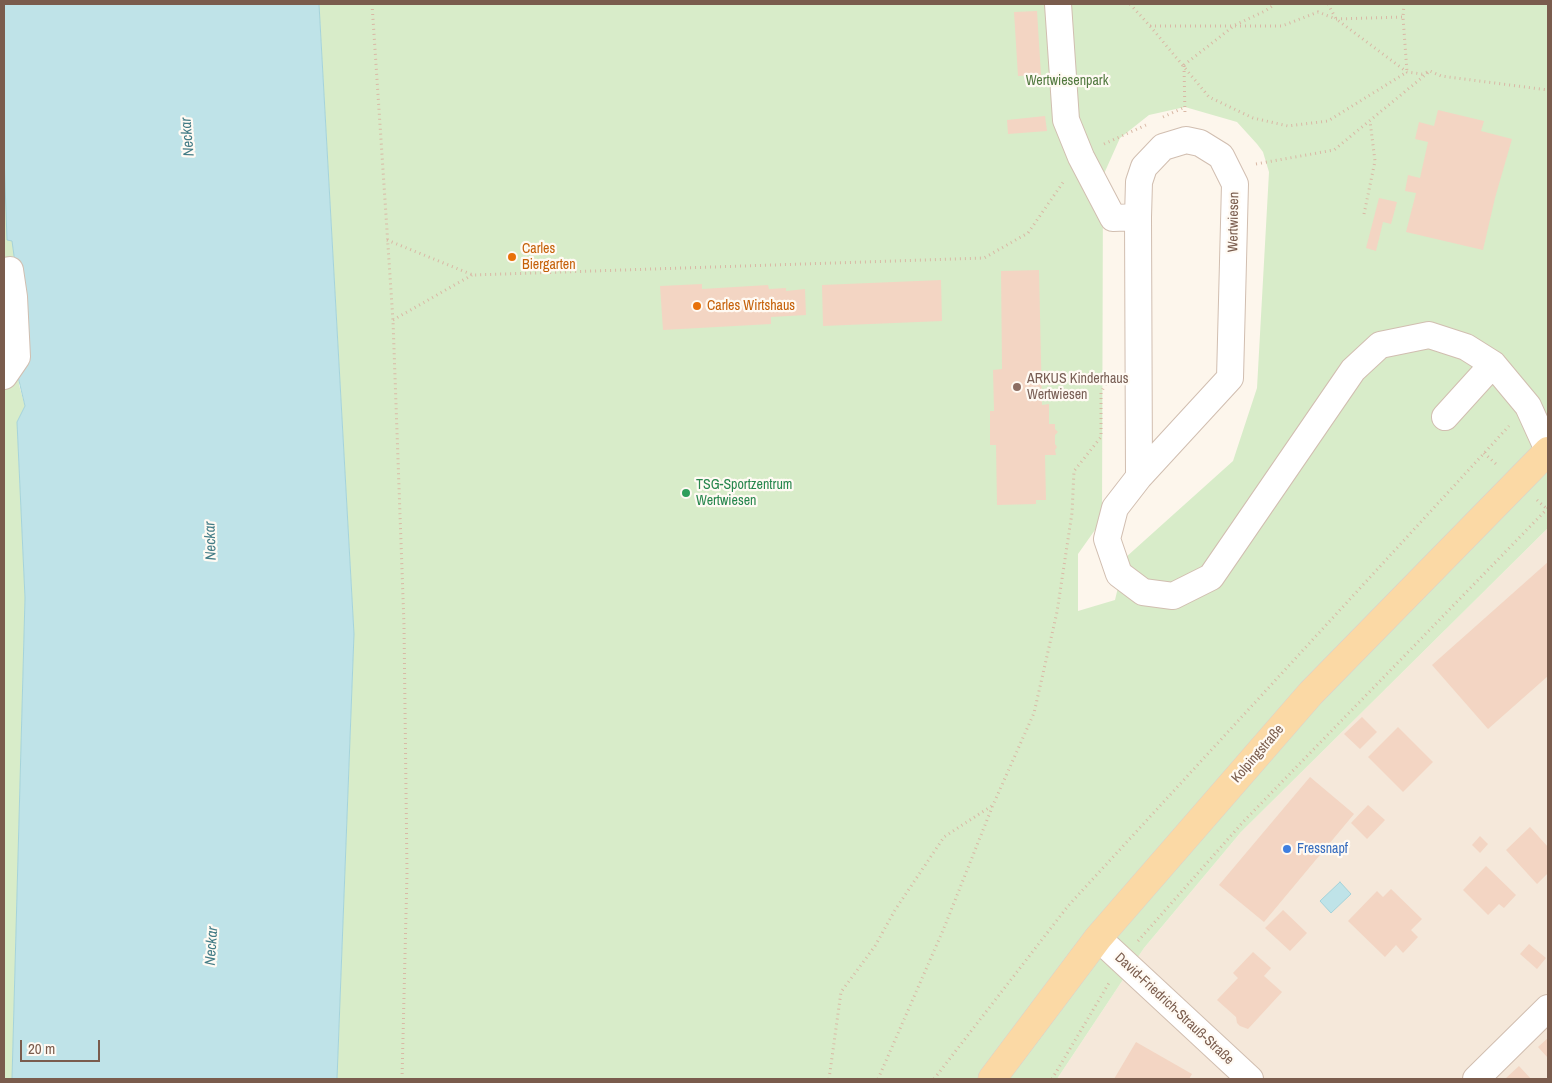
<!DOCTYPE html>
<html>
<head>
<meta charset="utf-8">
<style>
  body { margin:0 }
  #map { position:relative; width:1552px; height:1083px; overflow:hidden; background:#fdf6ec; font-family:"Archivo Narrow",sans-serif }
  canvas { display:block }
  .frame { position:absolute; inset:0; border:5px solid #7a5c4d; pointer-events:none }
  .scale { position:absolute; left:20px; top:1040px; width:80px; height:22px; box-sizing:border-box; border:2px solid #7a5c4d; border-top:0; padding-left:6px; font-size:15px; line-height:18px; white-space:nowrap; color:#7a5c4d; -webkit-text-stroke:4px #fffaf3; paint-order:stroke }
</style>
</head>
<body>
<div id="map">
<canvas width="1552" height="1083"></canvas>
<div class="frame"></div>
<div class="scale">20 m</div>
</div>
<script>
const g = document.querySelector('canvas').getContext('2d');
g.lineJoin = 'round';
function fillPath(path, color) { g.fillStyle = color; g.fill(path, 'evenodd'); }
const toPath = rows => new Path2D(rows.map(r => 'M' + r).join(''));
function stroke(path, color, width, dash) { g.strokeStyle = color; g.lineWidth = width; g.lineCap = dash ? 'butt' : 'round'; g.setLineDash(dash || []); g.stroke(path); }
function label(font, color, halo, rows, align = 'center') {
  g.font = font + ' "Archivo Narrow",sans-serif'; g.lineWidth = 4.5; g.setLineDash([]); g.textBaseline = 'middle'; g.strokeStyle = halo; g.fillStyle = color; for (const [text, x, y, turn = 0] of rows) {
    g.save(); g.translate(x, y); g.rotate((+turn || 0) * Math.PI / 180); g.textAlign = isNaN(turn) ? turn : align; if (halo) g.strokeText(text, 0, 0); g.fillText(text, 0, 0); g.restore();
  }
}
const residential = toPath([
  [1548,528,1548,1079,1057,1079,1144,948,1241,832]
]);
const green = toPath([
  [319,4,1548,4,1548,528,1241,832,1144,948,1057,1079,337,1079,354,634],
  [1185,107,1237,122,1257,144,1263,152,1269,172,1257,388,1233,461,1125,558,1115,600,1078,611,1078,554,1102,520,1103,176,1120,138,1149,115],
  [4,156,16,270,19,385,25,406,17,422,25,598,12,1079,4,1079]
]);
const water = toPath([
  [4,4,319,4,354,634,337,1079,12,1079,25,598,17,422,25,406,16,368,16,270,12,241,7,240,4,155,4,4],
  [1340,882,1351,894,1331,913,1320,901,1340,882]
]);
const building = toPath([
  [1037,11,1041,75,1018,76,1014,12],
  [1438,110,1484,121,1481,131,1512,139,1495,198,1483,250,1406,232,1416,193,1405,191,1408,175,1420,178,1428,142,1415,139,1419,122,1434,126],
  [1045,116,1047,131,1008,134,1007,120],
  [1379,198,1397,202,1391,224,1383,222,1376,251,1366,248],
  [1039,270,1042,405,1049,404,1049,424,1055,424,1055,429,1058,432,1055,435,1055,444,1057,447,1055,450,1056,455,1045,455,1046,500,1036,500,1036,504,997,505,996,445,990,445,990,411,994,411,993,370,1002,369,1001,271],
  [941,280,942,321,823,326,822,285],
  [702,284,702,289,768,285,769,289,786,288,786,291,805,289,806,315,771,317,771,324,663,330,660,286],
  [1548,562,1548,676,1488,729,1432,665],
  [1362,717,1377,732,1360,749,1344,734],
  [1398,727,1433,762,1403,792,1368,757],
  [1310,777,1354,814,1264,922,1219,885],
  [1368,805,1385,820,1367,839,1351,823],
  [1530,827,1548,847,1548,873,1537,884,1506,850],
  [1480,836,1488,844,1480,853,1472,845],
  [1486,866,1516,895,1504,908,1499,904,1488,915,1463,890],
  [1391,889,1422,919,1411,930,1418,937,1403,953,1396,945,1385,957,1348,921,1377,891,1383,897],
  [1283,910,1307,933,1290,951,1265,928],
  [1529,944,1546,958,1537,969,1520,954],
  [1253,952,1271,968,1264,976,1282,992,1248,1029,1240,1026,1237,1023,1236,1017,1217,1000,1238,978,1233,973],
  [1548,1038,1548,1058,1538,1047],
  [1136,1042,1192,1074,1189,1079,1114,1079],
  [1519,1066,1531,1079,1505,1079]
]);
const path = toPath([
  [372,4,393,321,404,625,407,873,402,1079],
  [1130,4,1150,26,1209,97,1253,118,1288,126,1328,121,1407,72],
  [1328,4,1336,19,1407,72,1422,74,1430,71,1441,76,1548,90],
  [1404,4,1403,17,1407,72],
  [1150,26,1282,26,1318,12,1336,19,1403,17],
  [1184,65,1235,25,1265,11,1275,4],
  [1184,66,1185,115],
  [1163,117,1185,107],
  [1104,144,1146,125],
  [1256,164,1334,150,1430,71],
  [1364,214,1375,161,1370,121],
  [387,240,473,275,984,258,1028,233,1064,181],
  [393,320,472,275],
  [1484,453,1496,464],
  [1537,500,1547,509],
  [1138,941,1244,821,1548,508],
  [829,1079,841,992,875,946,895,910,944,837,993,805],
  [878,1079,944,928,993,805,1034,713,1057,612,1072,513,1074,471,1101,437,1101,393,1111,372],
  [934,1079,1068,906,1509,426],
  [1052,1079,1109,983]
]);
const minor = toPath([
  [1058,4,1066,120,1081,157,1113,218,1138,217],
  [4,271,10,270,14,297,17,357,4,376],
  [1445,417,1493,364],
  [1139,477,1138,217,1139,182,1144,167,1163,147,1186,140,1200,143,1221,156,1235,184,1230,378,1139,477,1115,508,1107,539,1119,574,1143,592,1173,596,1211,577,1353,370,1380,345,1429,335,1466,347,1493,364,1528,406,1548,450],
  [1098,938,1250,1079],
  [1476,1079,1548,1008]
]);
const major = toPath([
  [992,1079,1098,938,1311,693,1548,451]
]);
const markers = [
  [512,257,5,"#e8710a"],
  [697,306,5,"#e8710a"],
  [1017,387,5,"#8d6e63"],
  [686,493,5,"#2e9e5b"],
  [1287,849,5,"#3f7fe0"]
];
const parkNames = [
  ["Wertwiesenpark",1067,81]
];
const streetNames = [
  ["Wertwiesen",1234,222,-89],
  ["Kolpingstraße",1258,754,-49],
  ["David-Friedrich-Strauß-Straße",1174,1009,43]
];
const foodNames = [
  ["Carles",522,249],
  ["Biergarten",522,265],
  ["Carles Wirtshaus",707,306]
];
const educationNames = [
  ["ARKUS Kinderhaus",1027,379],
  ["Wertwiesen",1027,395]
];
const leisureNames = [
  ["TSG-Sportzentrum",696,485],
  ["Wertwiesen",696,501]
];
const shopNames = [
  ["Fressnapf",1297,849]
];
const waterNames = [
  ["Neckar",188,137,-95],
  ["Neckar",211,541,-92],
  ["Neckar",212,946,-86]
];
fillPath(residential, '#f5e8da');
fillPath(green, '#d8ecc9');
fillPath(water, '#bfe3e8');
stroke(water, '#a5d3da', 1);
fillPath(building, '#f3d5c3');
stroke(minor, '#d1beb0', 28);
stroke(major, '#dad1cd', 29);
stroke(path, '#d9b8a5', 3, [1, 4]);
stroke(minor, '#fff', 26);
stroke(major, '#fbd9a5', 28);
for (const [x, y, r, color] of markers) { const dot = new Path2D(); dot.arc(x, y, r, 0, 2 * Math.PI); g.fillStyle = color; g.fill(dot); stroke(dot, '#fffaf3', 2); }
label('14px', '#537a41', '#fffaf3', parkNames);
label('14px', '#7a5c4d', '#fffaf3', streetNames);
label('14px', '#c56008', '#fffaf3', foodNames, 'left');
label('14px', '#785e54', '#fffaf3', educationNames, 'left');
label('14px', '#27864d', '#fffaf3', leisureNames, 'left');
label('14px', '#366cbe', '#fffaf3', shopNames, 'left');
label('italic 15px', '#437c86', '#fffaf3', waterNames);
</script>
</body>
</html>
